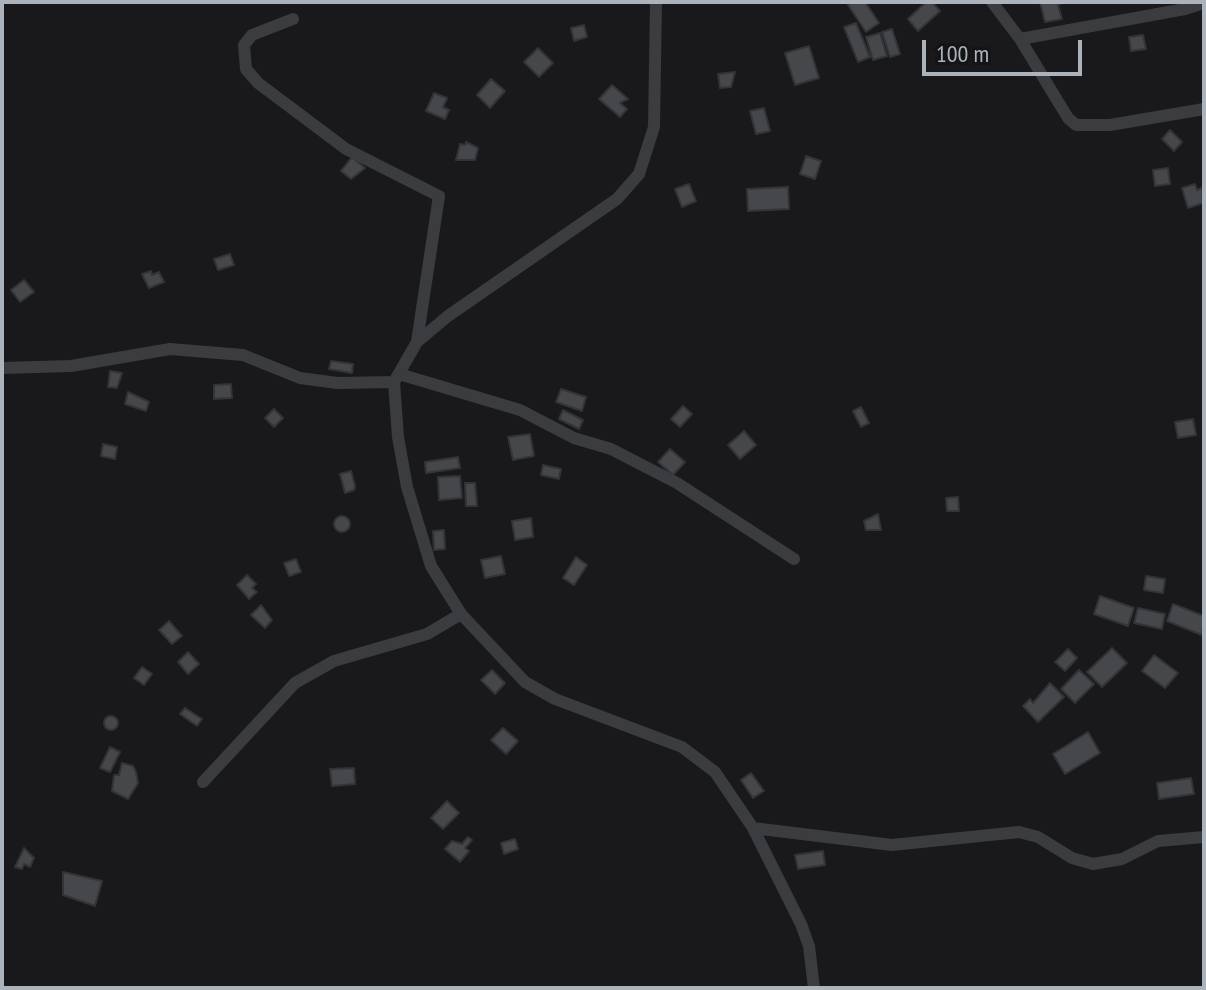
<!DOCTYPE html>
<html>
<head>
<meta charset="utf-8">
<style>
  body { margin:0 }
  #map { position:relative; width:1206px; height:990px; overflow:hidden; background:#19191b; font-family:"PT Sans Narrow",sans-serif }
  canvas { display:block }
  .frame { position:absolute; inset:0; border:4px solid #acb3ba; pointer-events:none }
  .scale { position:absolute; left:922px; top:40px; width:160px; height:36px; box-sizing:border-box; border:4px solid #acb3ba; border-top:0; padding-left:10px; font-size:24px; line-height:28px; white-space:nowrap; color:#acb3ba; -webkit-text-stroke:6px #141416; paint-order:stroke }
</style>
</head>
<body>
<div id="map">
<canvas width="1206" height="990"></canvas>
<div class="frame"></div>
<div class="scale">100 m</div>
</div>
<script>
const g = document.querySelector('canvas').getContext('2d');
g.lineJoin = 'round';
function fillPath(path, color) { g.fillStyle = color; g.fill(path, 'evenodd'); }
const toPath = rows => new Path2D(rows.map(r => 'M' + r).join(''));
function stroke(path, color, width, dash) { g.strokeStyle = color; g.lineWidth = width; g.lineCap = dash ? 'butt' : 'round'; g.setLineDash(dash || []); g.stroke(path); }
const building = toPath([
  [853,2,865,2,879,23,866,32,848,5,853,2],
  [926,2,932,2,940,11,918,31,908,19,926,2],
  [1040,2,1064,2,1058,5,1062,19,1045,22,1040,2],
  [856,23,870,57,858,62,844,27,856,23],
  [584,25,587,37,574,41,571,28,584,25],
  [892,29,900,54,890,57,882,32,892,29],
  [880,33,887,56,873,60,866,37,880,33],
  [1143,35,1146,49,1131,51,1129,37,1143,35],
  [809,46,819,78,795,85,785,53,809,46],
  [538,48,553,63,539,77,524,62,538,48],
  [735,72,731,87,720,88,718,74,735,72],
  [491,79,505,91,490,108,477,95,491,79],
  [612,85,628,99,620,103,627,109,620,117,599,99,612,85],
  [434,93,447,98,443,107,449,110,445,119,426,111,434,93],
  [764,108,770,131,756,134,750,111,764,108],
  [1170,130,1182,142,1174,151,1162,139,1170,130],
  [466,142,478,148,475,160,456,160,460,144,465,145,466,142],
  [806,156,821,161,815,179,800,174,806,156],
  [352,157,365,168,351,179,341,171,352,157],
  [1168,168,1170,184,1155,186,1153,170,1168,168],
  [689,184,696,201,682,207,675,189,689,184],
  [1195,184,1197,190,1202,188,1203,203,1188,208,1182,188,1195,184],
  [788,187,789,209,748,211,747,189,788,187],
  [230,254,234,265,218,270,214,259,230,254],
  [151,271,152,275,159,272,164,282,149,288,142,274,151,271],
  [24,280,34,292,20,302,11,290,24,280],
  [331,361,353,364,352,373,329,369,331,361],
  [110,371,122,373,117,388,108,387,110,371],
  [231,384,232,398,214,399,214,385,231,384],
  [561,389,586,397,582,411,556,402,561,389],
  [128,392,149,402,146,411,125,404,128,392],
  [683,406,692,414,680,427,671,419,683,406],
  [861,407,869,423,861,427,853,411,861,407],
  [274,409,283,418,274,427,265,418,274,409],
  [563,410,583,420,579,429,559,419,563,410],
  [1193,419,1196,435,1178,438,1175,422,1193,419],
  [744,431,756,445,740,459,728,445,744,431],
  [530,434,534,456,513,460,508,437,530,434],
  [103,444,117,447,115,459,101,456,103,444],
  [670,449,685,462,673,475,658,462,670,449],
  [458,457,460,468,426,473,425,462,458,457],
  [543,465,561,469,559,479,541,475,543,465],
  [351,471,355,486,354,490,345,493,340,474,351,471],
  [460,476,462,498,439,500,438,477,460,476],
  [465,483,475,483,477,506,466,506,465,483],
  [958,497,959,511,947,511,946,498,958,497],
  [878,514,881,530,866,530,864,521,878,514],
  '334 524a8 8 0 1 1 16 0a8 8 0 1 1-16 0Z',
  [531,518,533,537,515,540,512,521,531,518],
  [444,530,445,549,434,550,433,531,444,530],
  [501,556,505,574,485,578,481,560,501,556],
  [576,557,587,565,574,585,563,578,576,557],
  [296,559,301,572,289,576,284,563,296,559],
  [247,575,256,584,252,588,257,592,249,599,237,585,247,575],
  [1146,576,1165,579,1163,593,1144,590,1146,576],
  [1100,596,1134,608,1128,626,1094,614,1100,596],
  [1173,604,1204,616,1202,635,1167,621,1173,604],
  [261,605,272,620,265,628,251,615,261,605],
  [1138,608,1165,614,1162,629,1134,623,1138,608],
  [169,621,182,636,172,644,159,630,169,621],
  [1112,648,1127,663,1102,687,1087,672,1112,648],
  [1068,649,1077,658,1065,671,1055,662,1068,649],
  [188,652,199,664,188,674,178,662,188,652],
  [1154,655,1178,673,1165,688,1142,671,1154,655],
  [142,667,152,674,144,685,134,678,142,667],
  [492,670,505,683,495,694,481,680,492,670],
  [1079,670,1094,684,1075,703,1061,689,1079,670],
  [1050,683,1064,697,1038,722,1023,706,1030,699,1033,703,1050,683],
  [185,708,202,719,197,726,180,714,185,708],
  '104 723a7 7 0 1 1 14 0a7 7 0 1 1-14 0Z',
  [503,728,518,741,506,754,491,740,503,728],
  [1088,732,1100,753,1065,774,1053,754,1088,732],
  [110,747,120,752,110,772,100,768,110,747],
  [122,763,133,766,136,772,138,783,128,799,112,791,114,775,119,775,122,763],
  [354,768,355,784,332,786,330,769,354,768],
  [751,773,764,791,753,798,741,780,751,773],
  [1191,778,1194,794,1159,799,1157,783,1191,778],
  [447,801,459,813,443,829,431,818,447,801],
  [468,837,472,840,465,848,469,851,460,862,445,849,452,841,462,844,468,837],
  [515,839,518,849,504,854,501,843,515,839],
  [24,848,34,858,30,867,24,864,22,869,15,867,24,848],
  [823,851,825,865,798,869,795,855,823,851],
  [63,872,102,881,95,906,63,895,63,872]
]);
const street = toPath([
  [656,2,654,127,639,174,617,199,448,316,417,342,394,382,398,437,407,487,431,566,461,614,525,682,555,699,682,747,715,772,753,828,801,924,809,946,814,988],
  [992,2,1020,39,1068,118,1076,125,1110,125,1204,109],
  [293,19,252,35,244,45,246,69,258,83,346,149,439,196,417,342],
  [1020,39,1185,9,1204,3],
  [2,368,71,366,170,349,243,355,300,378,337,383,394,382],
  [399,374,520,410,574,438,611,449,677,483,794,559],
  [203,782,295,683,334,661,427,634,461,614],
  [753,828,892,845,1019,832,1038,837,1072,858,1093,864,1122,859,1158,841,1204,837]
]);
fillPath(building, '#46474b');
stroke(building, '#333437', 2);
stroke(street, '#3a3c40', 12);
</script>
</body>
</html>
